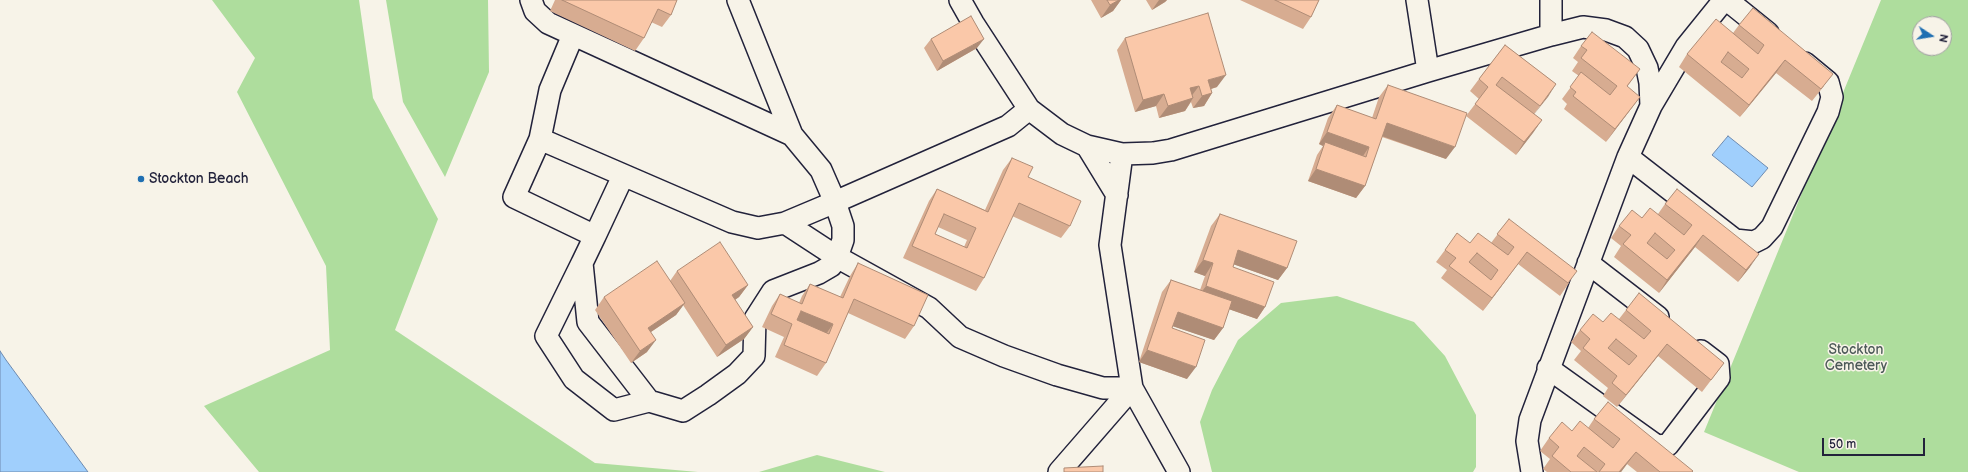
<!DOCTYPE html>
<html>
<head>
<meta charset="utf-8">
<style>
  body { margin:0 }
  #map { position:relative; width:1968px; height:472px; overflow:hidden; background:#f7f3e8; font-family:"Balsamiq Sans",sans-serif }
  canvas { display:block }
  .north { position:absolute; left:1912px; top:16px; width:40px; height:40px; box-sizing:border-box; background:#f7f3e8; border:1px solid #a29fa3; border-radius:50%; rotate:102deg; font-size:11px; font-weight:700; line-height:16px; text-align:center; color:#22223b }
  .north::after { content:''; display:block; margin:auto; width:14px; height:18px; background:#1f6fb2; clip-path:polygon(50% 0,100% 100%,50% 72%,0 100%) }
  .scale { position:absolute; left:1822px; top:438px; width:103px; height:18px; box-sizing:border-box; border:2px solid #22223b; border-top:0; padding-left:5px; font-size:12px; line-height:14px; white-space:nowrap; color:#22223b; -webkit-text-stroke:3px #f7f3e8; paint-order:stroke }
</style>
</head>
<body>
<div id="map">
<canvas width="1968" height="472"></canvas>
<div class="north">N</div>
<div class="scale">50 m</div>
</div>
<script>
const g = document.querySelector('canvas').getContext('2d');
g.lineJoin = 'round';
function fillPath(path, color) { g.fillStyle = color; g.fill(path, 'evenodd'); }
const toPath = rows => new Path2D(rows.map(r => 'M' + r).join(''));
function stroke(path, color, width, dash) { g.strokeStyle = color; g.lineWidth = width; g.lineCap = dash ? 'butt' : 'round'; g.setLineDash(dash || []); g.stroke(path); }
function label(font, color, halo, rows, align = 'center') {
  g.font = font + ' "Balsamiq Sans",sans-serif'; g.lineWidth = 3; g.setLineDash([]); g.textBaseline = 'middle'; g.strokeStyle = halo; g.fillStyle = color; for (const [text, x, y, turn = 0] of rows) {
    g.save(); g.translate(x, y); g.rotate((+turn || 0) * Math.PI / 180); g.textAlign = isNaN(turn) ? turn : align; if (halo) g.strokeText(text, 0, 0); g.fillText(text, 0, 0); g.restore();
  }
}
const green = toPath([
  [212,0,359,0,373,98,438,219,395,330,595,463,698,472,259,472,204,406,330,350,326,266,237,92,255,58],
  [386,0,488,0,489,72,445,177,403,102],
  [1881,0,1968,0,1968,472,1799,472,1704,432],
  [1920,24,1944,24,1944,48,1920,48],
  [1337,296,1414,322,1445,356,1476,415,1476,467,1473,472,1212,472,1200,422,1212,390,1238,340,1281,303],
  [817,455,885,472,759,472]
]);
const water = toPath([
  [1728,136,1768,168,1752,187,1712,155,1728,136],
  [0,351,6,360,88,472,0,472,0,351]
]);
const minor = toPath([
  [531,0,535,11,548,23,792,135,821,170,835,202,785,223,758,228,732,222,540,139,550,90,573,35],
  [738,0,792,135],
  [960,0,973,23,1029,109,1062,134,1087,146,1122,154,1153,153,1171,150,1428,71,1551,35,1583,27,1606,30,1625,37,1638,49,1647,68,1650,83,1651,106],
  [1417,0,1428,71],
  [1551,0,1551,35],
  [1727,0,1768,33],
  [1029,109,1008,126,835,202,843,226,843,240,837,257,929,308,960,337,1004,356,1057,375,1103,388,1132,388],
  [540,139,514,197,595,236,582,263,588,322,649,401],
  [1087,146,1117,195],
  [1122,154,1110,245,1132,388,1179,472],
  [1628,157,1735,240,1754,242,1762,238,1772,227,1828,112,1832,97,1828,82,1805,63],
  [595,236,623,176],
  [582,263,546,336,574,379,614,410,649,401,683,411,708,395,737,374,754,356,755,319,773,291,819,273,831,266,837,257,785,223],
  [1588,263,1658,317],
  [1548,368,1657,446,1668,445,1719,378,1718,364,1701,351],
  [1059,472,1132,388],
  [1532,472,1527,441,1530,420,1628,157,1651,106,1686,47,1724,0]
]);
const wall = toPath([
  [555,0,677,0,671,15,662,27,651,22,644,38,635,51,550,11],
  [1091,0,1121,0,1113,11,1101,18],
  [1146,0,1167,0,1165,2,1152,10],
  [1240,0,1319,0,1311,17,1303,29],
  [1739,25,1824,86,1812,101,1776,73,1740,117,1679,67,1687,54,1733,33],
  [1125,38,1217,87,1211,89,1212,93,1204,106,1193,108,1191,102,1185,111,1159,118,1156,106,1135,112,1117,50],
  [931,39,977,48,937,71,924,48],
  [1505,45,1556,84,1534,114,1542,120,1516,155,1466,116,1479,99,1470,91,1479,79],
  [1581,46,1640,69,1627,87,1640,97,1606,142,1564,109,1567,104,1562,99,1579,76,1572,71,1578,62,1573,58],
  [1388,85,1446,159,1382,137,1365,186,1356,198,1308,181,1317,155,1323,146,1319,144,1328,118,1337,105,1372,118,1379,97],
  [1012,158,1070,226,1061,238,1012,216,984,278,976,291,903,258,929,201,937,189,985,210,1003,170],
  [938,227,967,240,964,247,935,234],
  [1665,204,1750,267,1738,282,1695,247,1659,293,1614,257,1621,246,1611,238,1619,226,1642,218,1658,214],
  [1220,214,1287,268,1278,280,1233,264,1233,267,1265,307,1257,319,1229,309,1223,328,1214,340,1173,326,1172,328,1187,379,1139,362,1162,292,1171,280,1200,290,1205,276,1194,272,1211,226],
  [1509,219,1569,283,1560,296,1518,264,1483,311,1441,278,1447,270,1436,262,1445,250,1470,243,1491,243],
  [858,263,914,326,905,339,848,313,826,363,817,376,775,357,784,337,762,327,772,306,780,294,799,303,802,296,810,284,840,297,850,276],
  [677,271,748,285,739,297,735,300,753,327,744,339,717,357,683,305,676,315,651,332,647,352,631,363,595,310,604,297,670,281],
  [1626,310,1724,363,1715,375,1702,392,1658,356,1617,407,1603,396,1608,388,1574,360,1581,351,1571,342,1580,330,1603,322,1619,319],
  [1594,419,1692,472,1637,472,1627,464,1621,472,1547,472,1543,469,1550,459,1540,451,1549,438,1572,431,1588,428]
]);
const shadedWall = toPath([
  [1119,0,1121,0,1113,11,1101,18,1110,5],
  [1159,0,1167,0,1165,2,1152,10],
  [984,39,977,48,937,71,943,61],
  [1785,60,1776,73,1740,117,1749,105],
  [1226,75,1217,87,1201,92,1208,80],
  [1556,84,1548,97,1531,118,1540,106],
  [1199,86,1190,98,1190,88],
  [1212,93,1204,106,1193,108,1202,96],
  [1164,94,1156,106,1135,112,1143,100],
  [1640,97,1631,109,1606,142,1615,129],
  [1193,98,1185,111,1159,118,1168,106],
  [1542,120,1533,133,1516,155,1524,142],
  [1387,123,1455,147,1446,159,1379,135],
  [1327,132,1369,147,1361,159,1325,142,1323,146,1319,144],
  [1316,169,1365,186,1356,198,1308,181],
  [1703,235,1695,247,1659,293,1667,280],
  [1238,250,1287,268,1278,280,1230,263],
  [1527,252,1518,264,1483,311,1492,298],
  [1759,254,1750,267,1738,282,1746,270],
  [1203,260,1213,263,1205,276,1194,272],
  [748,285,739,297,723,308,732,295],
  [1206,286,1265,307,1257,319,1197,298],
  [685,303,676,315,639,340,648,328],
  [801,311,833,324,824,337,792,323],
  [1178,312,1223,328,1214,340,1169,325],
  [753,327,744,339,717,357,726,345],
  [656,340,647,352,631,363,640,351],
  [1667,344,1658,356,1617,407,1626,395],
  [1147,350,1196,367,1187,379,1139,362],
  [1636,452,1621,472,1619,472]
]);
const building = toPath([
  [562,0,677,0,671,15,658,9,644,38,562,0],
  [1107,0,1119,0,1110,5,1107,0],
  [1275,0,1319,0,1311,17,1275,0],
  [1753,8,1833,74,1821,89,1785,60,1749,105,1687,54,1716,19,1758,54,1764,45,1739,25,1753,8],
  [1728,52,1749,69,1742,78,1721,62,1728,52],
  [1208,13,1226,75,1208,80,1212,93,1202,96,1199,86,1190,88,1193,98,1168,106,1164,94,1143,100,1125,38,1208,13],
  [971,16,984,39,943,61,931,39,971,16],
  [1592,32,1640,69,1627,86,1640,97,1615,129,1573,96,1576,92,1570,87,1581,72,1610,95,1617,86,1581,58,1587,50,1581,46,1592,32],
  [1505,45,1556,84,1540,106,1502,77,1496,85,1542,120,1524,142,1475,104,1488,87,1479,79,1505,45],
  [1388,85,1467,113,1455,147,1387,123,1365,186,1316,169,1325,142,1366,157,1369,147,1327,132,1337,105,1376,119,1388,85],
  [1012,158,1033,167,1028,177,1081,201,1070,226,1019,203,984,278,912,246,937,189,988,212,1012,158],
  [944,214,976,228,967,248,935,234,944,214],
  [1677,189,1759,254,1746,270,1703,235,1667,280,1623,244,1631,235,1619,226,1632,210,1642,218,1650,208,1684,235,1692,225,1665,204,1677,189],
  [1655,233,1675,250,1667,259,1647,243,1655,233],
  [1220,214,1297,241,1287,268,1238,250,1233,267,1274,282,1265,307,1206,286,1213,263,1203,260,1220,214],
  [1509,219,1577,271,1568,283,1527,252,1492,298,1449,266,1456,258,1445,250,1457,233,1470,243,1478,233,1508,255,1514,247,1497,234,1509,219],
  [1477,253,1498,270,1491,280,1469,262,1477,253],
  [720,242,748,285,732,295,753,327,726,345,677,271,720,242],
  [657,261,685,303,648,328,656,340,640,351,604,297,657,261],
  [858,263,928,295,914,326,854,299,826,363,784,345,792,324,771,314,780,294,802,304,810,284,843,298,858,263],
  [801,311,833,324,829,334,797,320,801,311],
  [1171,280,1232,301,1223,328,1178,312,1172,328,1205,340,1196,367,1147,350,1171,280],
  [1639,293,1724,363,1711,380,1667,344,1626,395,1612,383,1617,376,1583,348,1590,339,1580,330,1593,314,1603,322,1611,313,1644,339,1651,331,1626,310,1639,293],
  [1616,339,1637,356,1629,365,1608,348,1616,339],
  [1608,402,1693,471,1692,472,1660,472,1636,452,1619,472,1599,472,1605,464,1584,447,1577,456,1597,472,1571,472,1552,456,1559,447,1549,438,1562,422,1572,431,1580,421,1613,448,1620,439,1594,419,1608,402],
  [1103,466,1103,472,1064,472,1064,468,1103,466]
]);
const markers = [
  [141,179,4,"#1f6fb2"]
];
const poiNames = [
  ["Stockton Beach",149,179]
];
const parkNames = [
  ["Stockton",1856,350],
  ["Cemetery",1856,366]
];
fillPath(green, '#aedd9d');
fillPath(water, '#a0cffc');
stroke(water, '#6e8aaf', 1);
stroke(minor, '#22223b', 24);
stroke(minor, '#f7f3e8', 21);
fillPath(wall, '#d7ac91');
fillPath(shadedWall, '#af8c76');
fillPath(building, '#fac8a9');
stroke(building, '#af8c76', 1);
for (const [x, y, r, color] of markers) { const dot = new Path2D(); dot.arc(x, y, r, 0, 2 * Math.PI); g.fillStyle = color; g.fill(dot); stroke(dot, '#f7f3e8', 1.5); }
label('14px', '#22223b', '#f7f3e8', poiNames, 'left');
label('14px', '#4c5a58', '#f7f3e8', parkNames);
</script>
</body>
</html>
